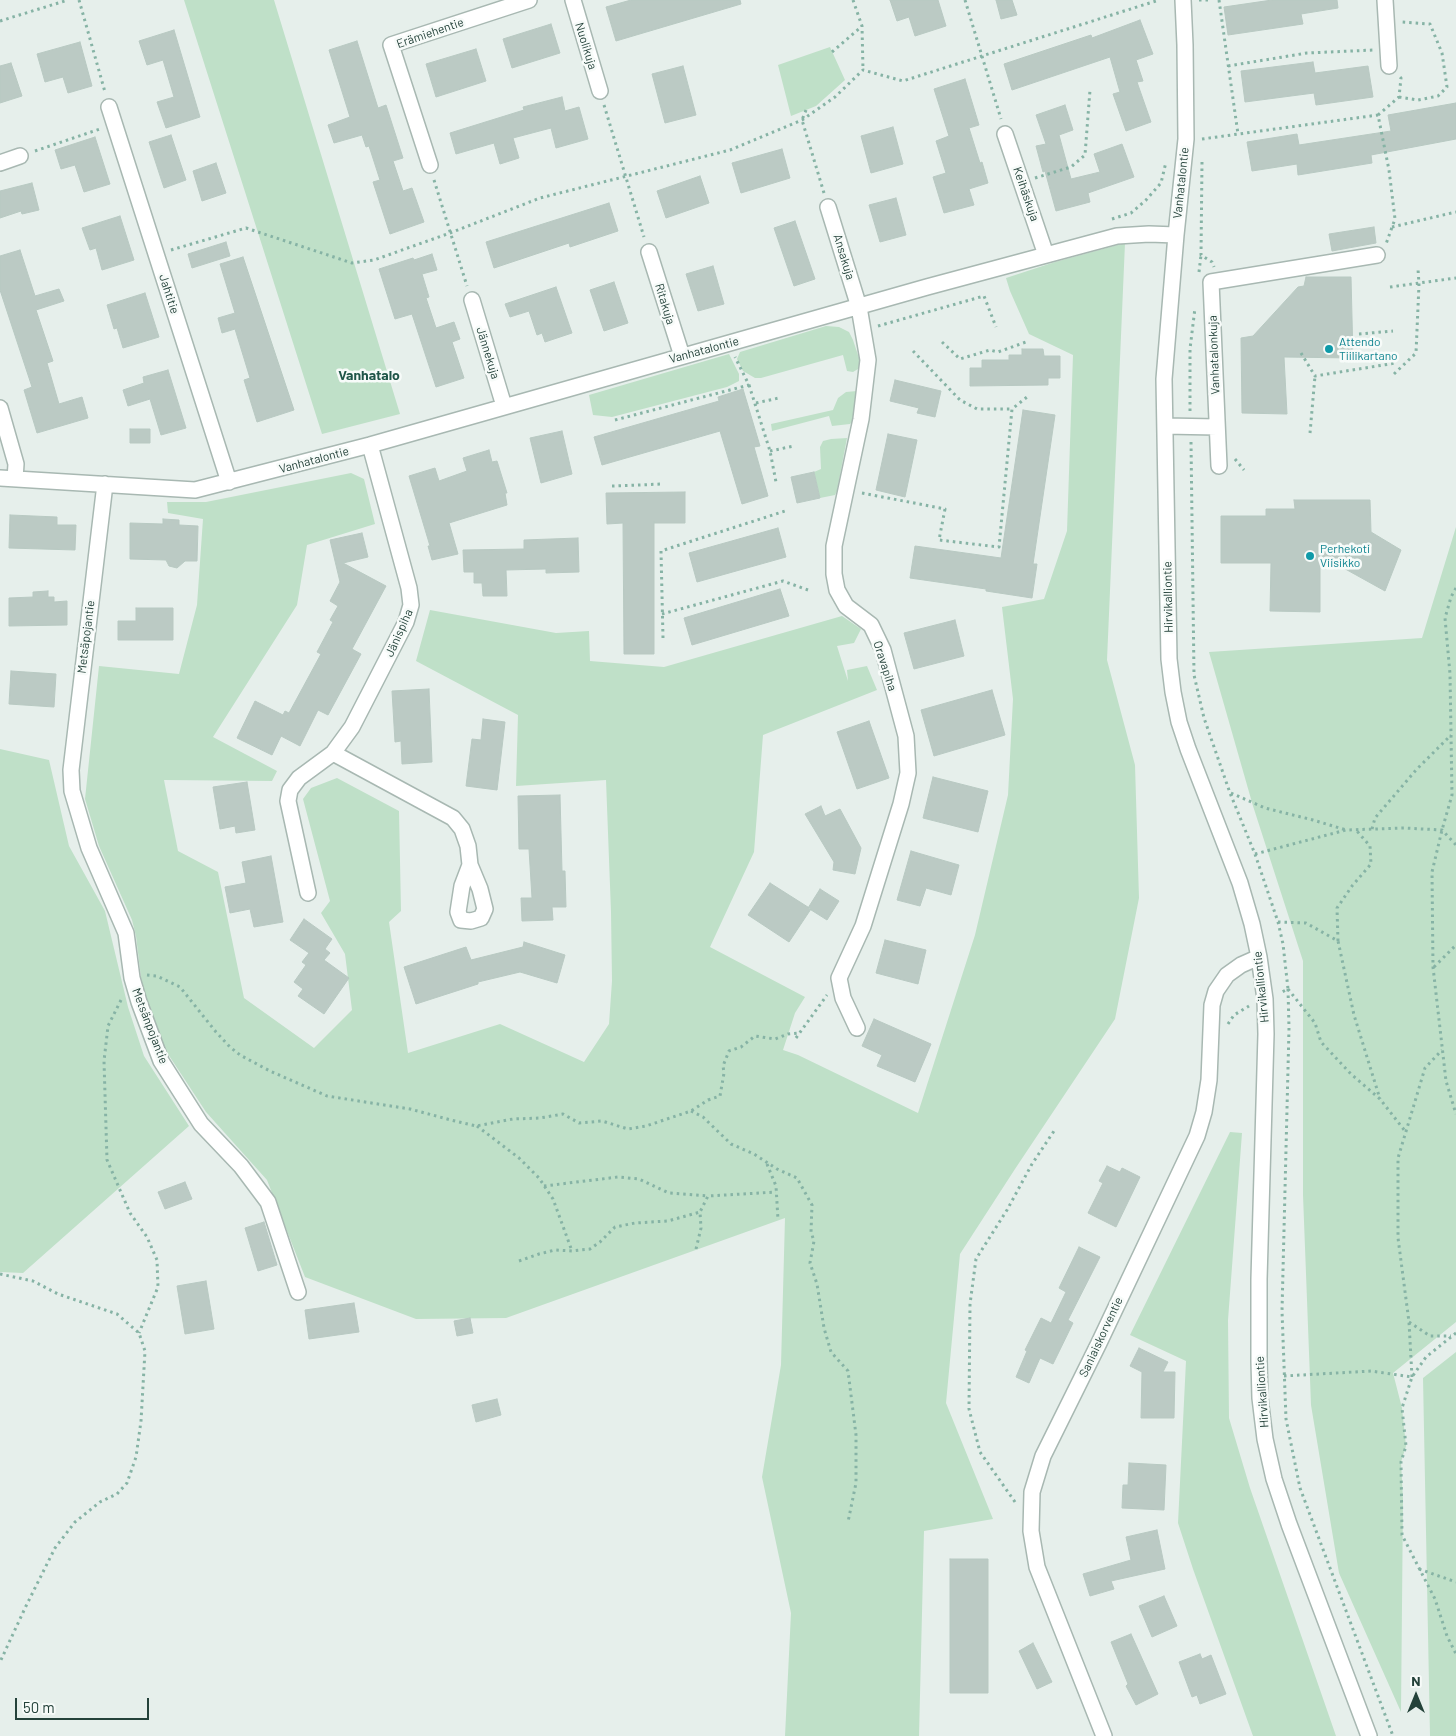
<!DOCTYPE html>
<html>
<head>
<meta charset="utf-8">
<style>
  body { margin:0 }
  #map { position:relative; width:1456px; height:1736px; overflow:hidden; background:#e6efeb; font-family:Barlow,sans-serif }
  canvas { display:block }
  .north { position:absolute; left:1391px; top:1671px; width:50px; height:50px; -webkit-text-stroke:4px #f7fbf9; paint-order:stroke; rotate:0deg; font-size:14px; font-weight:700; line-height:20px; text-align:center; color:#24423a }
  .north::after { content:''; display:block; margin:auto; width:18px; height:22px; background:#24423a; clip-path:polygon(50% 0,100% 100%,50% 72%,0 100%) }
  .scale { position:absolute; left:15px; top:1698px; width:134px; height:22px; box-sizing:border-box; border:2px solid #24423a; border-top:0; padding-left:6px; font-size:15px; line-height:18px; white-space:nowrap; color:#24423a; -webkit-text-stroke:4px #f7fbf9; paint-order:stroke }
</style>
</head>
<body>
<div id="map">
<canvas width="1456" height="1736"></canvas>
<div class="north">N</div>
<div class="scale">50 m</div>
</div>
<script>
const g = document.querySelector('canvas').getContext('2d');
g.lineJoin = 'round';
function fillPath(path, color) { g.fillStyle = color; g.fill(path, 'evenodd'); }
const toPath = rows => new Path2D(rows.map(r => 'M' + r).join(''));
function stroke(path, color, width, dash) { g.strokeStyle = color; g.lineWidth = width; g.lineCap = dash ? 'butt' : 'round'; g.setLineDash(dash || []); g.stroke(path); }
function label(font, color, halo, rows, align = 'center') {
  g.font = font + ' Barlow,sans-serif'; g.lineWidth = 5; g.setLineDash([]); g.textBaseline = 'middle'; g.strokeStyle = halo; g.fillStyle = color; for (const [text, x, y, turn = 0] of rows) {
    g.save(); g.translate(x, y); g.rotate((+turn || 0) * Math.PI / 180); g.textAlign = isNaN(turn) ? turn : align; if (halo) g.strokeText(text, 0, 0); g.fillText(text, 0, 0); g.restore();
  }
}
const green = toPath([
  [184,0,274,0,400,414,322,434],
  [830,47,845,80,816,106,791,116,778,65],
  [1125,243,1107,660,1135,765,1139,898,1115,1019,1015,1169,960,1254,946,1403,993,1519,924,1531,919,1736,785,1736,791,1613,762,1477,781,1365,785,1218,506,1318,416,1319,305,1277,267,1180,206,1112,166,1051,142,986,136,936,132,920,99,846,85,799,99,666,179,674,197,605,203,519,168,513,167,502,206,502,351,473,364,479,375,524,307,545,297,605,213,737,277,771,272,781,164,780,178,851,218,872,244,998,314,1048,352,1010,345,954,321,913,330,901,303,799,311,788,337,778,399,811,401,911,389,922,408,1053,500,1024,584,1062,609,1024,612,981,611,912,606,780,516,786,518,715,416,661,430,610,556,633,589,631,590,661,664,667,842,616,861,629,854,643,837,646,848,681,847,670,867,666,877,690,763,735,754,852,710,947,805,997,795,1013,783,1050,798,1055,918,1113,975,935,1008,795,1013,699,1002,607,1044,599,1067,531,1073,355,1029,334,1010,291,1006,278,1055,262],
  [826,326,839,327,849,332,853,340,861,364,858,369,853,372,847,371,843,355,761,378,755,378,743,371,737,359,740,352],
  [729,354,739,374,739,381,727,387,612,417,593,415,589,395],
  [857,391,853,421,850,424,832,426,829,416,772,431,771,424,833,410,838,398,846,392],
  [847,438,837,491,835,495,820,498,814,472,821,469,820,447,823,441,831,439],
  [1456,527,1456,1322,1393,1373,1402,1408,1406,1446,1401,1462,1403,1499,1401,1712,1339,1573,1311,1405,1303,1195,1303,961,1253,806,1209,652,1422,638],
  [0,749,49,760,69,846,105,911,128,1007,144,1056,189,1126,23,1273,0,1272],
  [1230,1132,1242,1133,1228,1320,1229,1418,1250,1488,1336,1736,1253,1736,1193,1569,1178,1523,1186,1361,1130,1335],
  [1456,1352,1456,1736,1430,1736,1423,1378]
]);
const building = toPath([
  [631,0,740,0,741,4,616,41,606,7,631,0],
  [890,0,938,0,946,26,915,36,909,17,897,21,890,0],
  [996,0,1012,0,1017,15,1001,19,996,0],
  [1272,0,1337,0,1338,8,1301,14,1303,24,1228,35,1224,7,1272,0],
  [1140,20,1153,54,1136,60,1143,81,1137,82,1151,122,1126,131,1113,94,1120,92,1110,57,1012,90,1004,64,1091,35,1092,38,1140,20],
  [551,24,560,53,512,68,503,39,551,24],
  [174,30,200,117,166,128,157,102,174,97,163,60,147,65,139,41,174,30],
  [357,41,378,108,386,105,403,158,393,161,403,191,412,188,424,222,390,234,373,182,380,180,369,146,366,147,362,135,334,143,328,125,350,117,329,50,357,41],
  [80,42,92,86,68,93,63,77,45,82,37,54,80,42],
  [476,49,486,81,436,97,426,64,476,49],
  [1313,62,1315,73,1368,66,1373,97,1316,105,1314,93,1245,102,1241,71,1313,62],
  [11,63,22,96,0,103,0,66,11,63],
  [683,66,696,115,665,123,652,74,683,66],
  [965,79,979,125,969,128,980,163,982,162,988,183,969,189,974,205,944,213,933,177,946,173,936,141,949,136,934,89,965,79],
  [562,97,565,111,579,107,588,139,556,148,551,128,513,138,519,158,500,164,494,143,456,154,450,133,524,110,523,107,562,97],
  [1456,103,1456,139,1371,155,1372,163,1298,175,1297,164,1252,171,1247,142,1297,134,1299,145,1391,131,1388,115,1456,103],
  [1065,105,1073,130,1059,135,1071,179,1100,172,1094,154,1122,144,1134,177,1088,193,1090,202,1056,211,1045,171,1043,172,1036,146,1046,144,1036,115,1065,105],
  [893,127,903,164,871,173,861,136,893,127],
  [171,135,186,180,164,188,149,142,171,135],
  [95,137,110,184,84,192,75,165,61,169,55,150,95,137],
  [782,149,790,178,741,193,732,163,782,149],
  [216,163,226,193,202,201,193,171,216,163],
  [700,176,709,203,666,218,657,191,700,176],
  [32,183,39,210,22,214,21,211,0,218,0,191,32,183],
  [896,198,906,235,880,242,869,205,896,198],
  [609,203,618,231,570,247,569,243,494,268,486,242,609,203],
  [120,216,134,260,102,270,96,248,90,250,82,228,120,216],
  [795,221,815,279,794,286,774,228,795,221],
  [1374,227,1376,243,1332,251,1329,234,1374,227],
  [226,242,230,256,192,268,188,254,226,242],
  [20,250,35,296,59,289,64,301,36,310,53,361,47,363,59,404,82,397,88,418,37,433,24,390,32,387,0,290,0,256,20,250],
  [432,254,437,270,422,274,429,297,426,298,436,328,454,322,460,339,452,342,464,378,436,387,412,314,395,319,379,269,413,258,414,260,432,254],
  [243,257,294,410,257,422,244,380,250,378,235,329,222,333,218,318,235,313,220,264,243,257],
  [713,266,724,304,698,311,686,274,713,266],
  [1306,277,1351,277,1353,358,1284,357,1287,414,1242,413,1241,338,1253,336,1298,287,1304,286,1306,277],
  [614,282,628,323,604,331,590,290,614,282],
  [556,287,572,333,545,342,542,333,537,335,529,311,510,317,505,304,556,287],
  [145,293,159,337,123,348,117,328,114,329,107,305,145,293],
  [1022,349,1043,349,1044,356,1060,356,1060,378,1048,378,1048,385,970,386,970,368,982,368,982,360,1009,360,1009,355,1022,355,1022,349],
  [168,370,186,428,161,435,150,399,128,406,123,390,144,383,143,377,168,370],
  [895,380,941,391,935,417,917,413,919,408,890,401,895,380],
  [743,389,760,446,754,447,768,496,742,504,720,431,602,465,594,437,719,401,718,397,743,389],
  [1023,410,1055,415,1033,564,1037,564,1032,598,986,591,986,589,910,578,915,546,1001,558,1023,410],
  [130,429,150,429,150,443,130,443,130,429],
  [562,431,572,474,541,483,530,438,562,431],
  [888,434,917,440,905,497,876,490,888,434],
  [489,450,492,462,497,461,507,493,505,493,507,505,449,523,458,554,432,560,428,546,430,546,409,476,435,468,439,481,467,471,463,458,489,450],
  [814,472,820,498,797,503,791,477,814,472],
  [685,492,685,523,654,523,654,521,654,654,624,654,623,523,607,524,606,493,685,492],
  [1294,500,1370,500,1371,532,1401,550,1385,591,1320,555,1320,612,1270,611,1271,563,1221,563,1221,516,1266,516,1266,509,1295,509,1294,500],
  [10,515,57,517,57,525,76,525,75,550,9,548,10,515],
  [163,519,179,520,179,525,198,526,197,561,185,561,177,568,169,566,166,560,130,559,130,523,163,524,163,519],
  [778,528,786,557,697,582,689,553,778,528],
  [362,533,368,557,343,563,386,586,352,649,361,654,328,715,318,710,300,746,281,736,272,755,237,738,255,701,283,715,285,711,289,713,321,654,317,652,333,622,330,620,338,606,330,601,340,582,330,540,362,533],
  [578,538,579,572,546,573,546,569,506,570,507,596,483,596,482,583,474,583,474,572,464,572,463,550,524,549,524,540,578,538],
  [780,589,789,616,692,645,684,618,780,589],
  [48,591,48,597,54,597,54,602,67,601,67,625,9,626,9,598,33,597,33,592,48,591],
  [136,608,173,608,173,640,118,640,118,621,136,621,136,608],
  [955,620,964,656,914,669,904,633,955,620],
  [11,671,56,674,54,707,9,704,11,671],
  [429,689,432,762,402,764,401,741,395,742,392,691,429,689],
  [992,690,1005,735,934,756,921,710,992,690],
  [483,719,505,722,497,790,466,786,472,739,481,740,483,719],
  [869,721,889,778,857,789,837,732,869,721],
  [933,777,988,791,978,832,923,818,933,777],
  [247,782,255,830,236,833,235,826,220,829,213,787,247,782],
  [560,795,562,871,565,871,566,907,552,907,553,920,522,921,521,898,532,898,529,849,519,849,518,796,560,795],
  [821,806,825,816,840,809,861,848,855,874,833,870,834,862,805,814,821,806],
  [911,851,959,865,951,895,926,888,920,906,897,900,911,851],
  [271,856,283,922,254,927,250,909,230,913,225,887,246,883,242,862,271,856],
  [770,883,811,909,789,942,748,915,770,883],
  [820,889,839,901,827,920,808,908,820,889],
  [304,919,332,939,325,949,330,953,324,960,349,978,324,1014,298,996,303,989,294,982,306,965,302,962,309,953,290,940,304,919],
  [885,940,926,950,918,984,876,973,885,940],
  [524,942,565,955,557,983,520,972,478,982,478,984,416,1004,404,967,466,947,471,960,523,947,524,942],
  [874,1019,931,1044,915,1082,877,1066,882,1055,862,1046,874,1019],
  [1107,1166,1120,1172,1122,1168,1140,1177,1116,1227,1088,1213,1103,1183,1099,1181,1107,1166],
  [185,1182,192,1199,165,1209,158,1192,185,1182],
  [264,1222,277,1265,258,1271,245,1228,264,1222],
  [1079,1247,1100,1257,1068,1320,1073,1323,1053,1364,1040,1358,1029,1383,1016,1377,1027,1351,1025,1350,1041,1318,1051,1323,1066,1292,1059,1288,1079,1247],
  [206,1281,214,1329,185,1334,177,1286,206,1281],
  [354,1303,359,1332,309,1339,305,1310,354,1303],
  [470,1318,473,1333,457,1336,454,1321,470,1318],
  [1139,1348,1168,1362,1163,1372,1175,1372,1174,1418,1141,1418,1142,1372,1130,1366,1139,1348],
  [497,1399,501,1415,476,1422,472,1405,497,1399],
  [1129,1463,1166,1465,1164,1510,1122,1508,1123,1485,1128,1485,1129,1463],
  [1157,1530,1165,1569,1111,1581,1114,1589,1090,1596,1083,1574,1131,1560,1126,1537,1157,1530],
  [950,1559,988,1559,988,1693,950,1693,950,1559],
  [1164,1596,1177,1626,1152,1637,1139,1606,1164,1596],
  [1131,1634,1158,1694,1136,1705,1126,1686,1128,1684,1111,1642,1131,1634],
  [1033,1643,1052,1682,1037,1689,1019,1651,1033,1643],
  [1200,1654,1202,1659,1211,1655,1226,1694,1200,1704,1197,1695,1192,1697,1179,1662,1200,1654]
]);
const path = toPath([
  [79,0,105,92],
  [853,0,862,26,863,70],
  [965,0,1001,119],
  [1199,0,1208,0],
  [1219,0,1238,134],
  [0,21,68,0],
  [832,52,861,27],
  [1228,66,1307,53,1374,50],
  [1399,97,1418,100,1438,96,1447,87,1442,53,1430,24,1401,22],
  [604,105,644,237],
  [806,110,802,120,824,193],
  [1378,115,1399,97,1401,78,1399,76],
  [1202,139,1378,115,1389,170,1395,219,1386,244],
  [35,151,100,129],
  [1202,162,1201,255,1212,262,1214,267],
  [1035,178,1071,167,1085,155,1090,90],
  [434,180,467,286],
  [1112,219,1131,213,1146,200,1161,183,1166,162],
  [1392,227,1456,212],
  [171,250,246,228,352,263,374,260,450,233,540,198,730,150,802,120,835,97,863,70,903,81,1159,0],
  [1199,272,1201,255],
  [1390,287,1456,278],
  [878,326,984,296,996,327],
  [1359,334,1393,331],
  [942,342,960,359,990,350,998,352,1026,342],
  [913,351,960,400,977,409,1012,409],
  [1301,353,1315,376,1396,363],
  [1394,374,1416,353,1419,284,1418,269],
  [749,385,770,451,776,482],
  [756,403,779,398],
  [1190,411,1190,349,1195,308],
  [615,420,749,385,735,357],
  [1310,433,1315,376],
  [1191,442,1194,675,1204,718,1230,793,1255,854,1278,922,1283,944,1288,989,1280,993],
  [770,451,794,446],
  [1235,459,1244,470],
  [612,486,663,484],
  [862,493,945,509,939,540,999,547,1012,409,1027,397],
  [1456,588,1451,597,1445,618,1450,674,1452,795,1442,830,1432,872,1433,967,1446,1081,1456,1114],
  [662,614,783,581,808,590],
  [663,638,661,551,788,510],
  [1231,793,1265,808,1313,820,1346,830],
  [1372,829,1375,818,1416,770,1451,735],
  [1255,854,1346,830,1404,828,1442,830,1456,845],
  [1278,922,1306,923,1338,941,1354,1015,1380,1099],
  [1338,941,1337,908,1352,886,1371,864,1370,846,1356,830],
  [1434,967,1456,945],
  [147,975,157,976,180,987,216,1032,230,1047,240,1055,270,1071,327,1096,410,1109,451,1120,476,1126,513,1119,540,1118,563,1114,579,1123,602,1121,628,1129,646,1126,691,1111,708,1100,720,1096,724,1073,723,1066,729,1051,741,1047,755,1036,775,1039,788,1034,799,1033],
  [1288,989,1289,1028,1282,1311,1286,1419,1300,1488,1393,1736],
  [1288,989,1315,1023,1321,1042,1351,1074,1380,1099,1405,1131],
  [121,1000,108,1026,104,1061,107,1160,130,1213,147,1237,157,1260,158,1287,139,1333],
  [1228,1024,1234,1015,1249,1006],
  [796,1038,827,995],
  [691,1111,703,1117,731,1144,754,1154,777,1169,797,1178,812,1205,811,1232,814,1241,810,1263,817,1284,824,1328,831,1352,848,1371,856,1435,856,1483,848,1522],
  [477,1126,519,1158,539,1178,553,1199,572,1251],
  [767,1164,776,1186,778,1220],
  [544,1186,618,1177,639,1179,669,1193,708,1196],
  [696,1249,701,1228,700,1212,708,1196,776,1192],
  [519,1261,539,1254,555,1250,572,1251,590,1249,600,1242,615,1227,635,1223,668,1221,700,1212],
  [0,1274,33,1281,58,1294,117,1314,139,1333,145,1351,141,1421,136,1457,127,1483,117,1494,100,1502,75,1522,55,1548,26,1606,0,1662],
  [1409,1322,1430,1336,1451,1336],
  [1456,1333,1426,1357,1412,1377,1402,1408,1406,1446,1401,1462,1402,1535,1435,1599,1447,1636,1456,1654],
  [1284,1376,1371,1371,1412,1377],
  [1412,1377,1409,1322,1398,1238,1398,1158,1425,1068,1442,1050],
  [1015,1502,980,1452,969,1409,970,1304,976,1259,1007,1210,1032,1164,1056,1128],
  [1419,1569,1456,1582]
]);
const minor = toPath([
  [573,0,600,91],
  [1385,0,1389,66],
  [109,107,229,482],
  [1005,134,1046,255],
  [0,163,20,156],
  [430,165,391,45,529,0],
  [828,207,859,307,868,360,861,419,834,546,834,574,837,590,846,606,871,625,883,650,906,736,908,773,901,804,863,926,839,978,843,998,857,1028],
  [1176,235,1164,379,1169,659,1173,692,1179,722,1188,749,1240,883,1252,924,1259,957,1265,999,1266,1034,1259,1279,1259,1361,1260,1398,1265,1439,1274,1479,1289,1524,1369,1736],
  [649,252,682,356],
  [472,300,504,406],
  [0,408,16,464,15,479],
  [1165,426,1217,427],
  [1219,466,1211,282,1377,255],
  [0,478,195,490,370,445,927,287,1117,236,1149,234,1176,235,1186,139,1185,45,1183,0],
  [105,484,71,770,72,791,89,848,126,933,132,978,139,1002,161,1061,201,1124,241,1166,268,1202,298,1292],
  [333,753,453,818,462,829,468,846,470,865,480,889,485,909,481,918,471,921,461,920,458,912,462,886,470,865],
  [308,893,288,801,290,790,299,778,333,753,352,727,406,622,411,605,409,588,370,445],
  [1104,1736,1037,1567,1031,1531,1032,1492,1043,1456,1099,1343,1197,1136,1204,1112,1209,1080,1212,1005,1216,991,1227,975,1241,965,1259,957]
]);
const markers = [
  [1329,349,5,"#0f9aa8"],
  [1310,556,5,"#0f9aa8"]
];
const streetNames = [
  ["Erämiehentie",430,33,-19],
  ["Nuolikuja",586,46,73],
  ["Vanhatalontie",1181,183,-84],
  ["Keihäskuja",1026,194,71],
  ["Ansakuja",844,257,73],
  ["Jahtitie",169,294,72],
  ["Ritakuja",665,304,73],
  ["Vanhatalontie",704,350,-15],
  ["Jännekuja",488,353,73],
  ["Vanhatalonkuja",1214,355,-92],
  ["Vanhatalontie",314,460,-15],
  ["Hirvikalliontie",1168,597,-91],
  ["Jänispiha",399,633,-66],
  ["Metsäpojantie",86,637,-83],
  ["Oravapiha",885,666,72],
  ["Hirvikalliontie",1261,987,-96],
  ["Metsänpojantie",150,1026,69],
  ["Saniaiskorventie",1101,1337,-65],
  ["Hirvikalliontie",1262,1392,-94]
];
const cultureNames = [
  ["Attendo",1339,342],
  ["Tiilikartano",1339,356],
  ["Perhekoti",1320,549],
  ["Viisikko",1320,563]
];
const neighbourhoodNames = [
  ["Vanhatalo",369,375]
];
fillPath(green, '#bfe0c8');
fillPath(building, '#bbcac4');
stroke(building, '#b8c9c2', 1);
stroke(minor, '#a8b8b2', 18);
stroke(path, '#86b3a5', 3, [2.5, 4]);
stroke(minor, '#fff', 15);
for (const [x, y, r, color] of markers) { const dot = new Path2D(); dot.arc(x, y, r, 0, 2 * Math.PI); g.fillStyle = color; g.fill(dot); stroke(dot, '#f7fbf9', 2); }
label('12px', '#24423a', '#f7fbf9', streetNames);
label('12px', '#0d838f', '#f7fbf9', cultureNames, 'left');
label('bold 14px', '#1f5548', '#f7fbf9', neighbourhoodNames);
</script>
</body>
</html>
